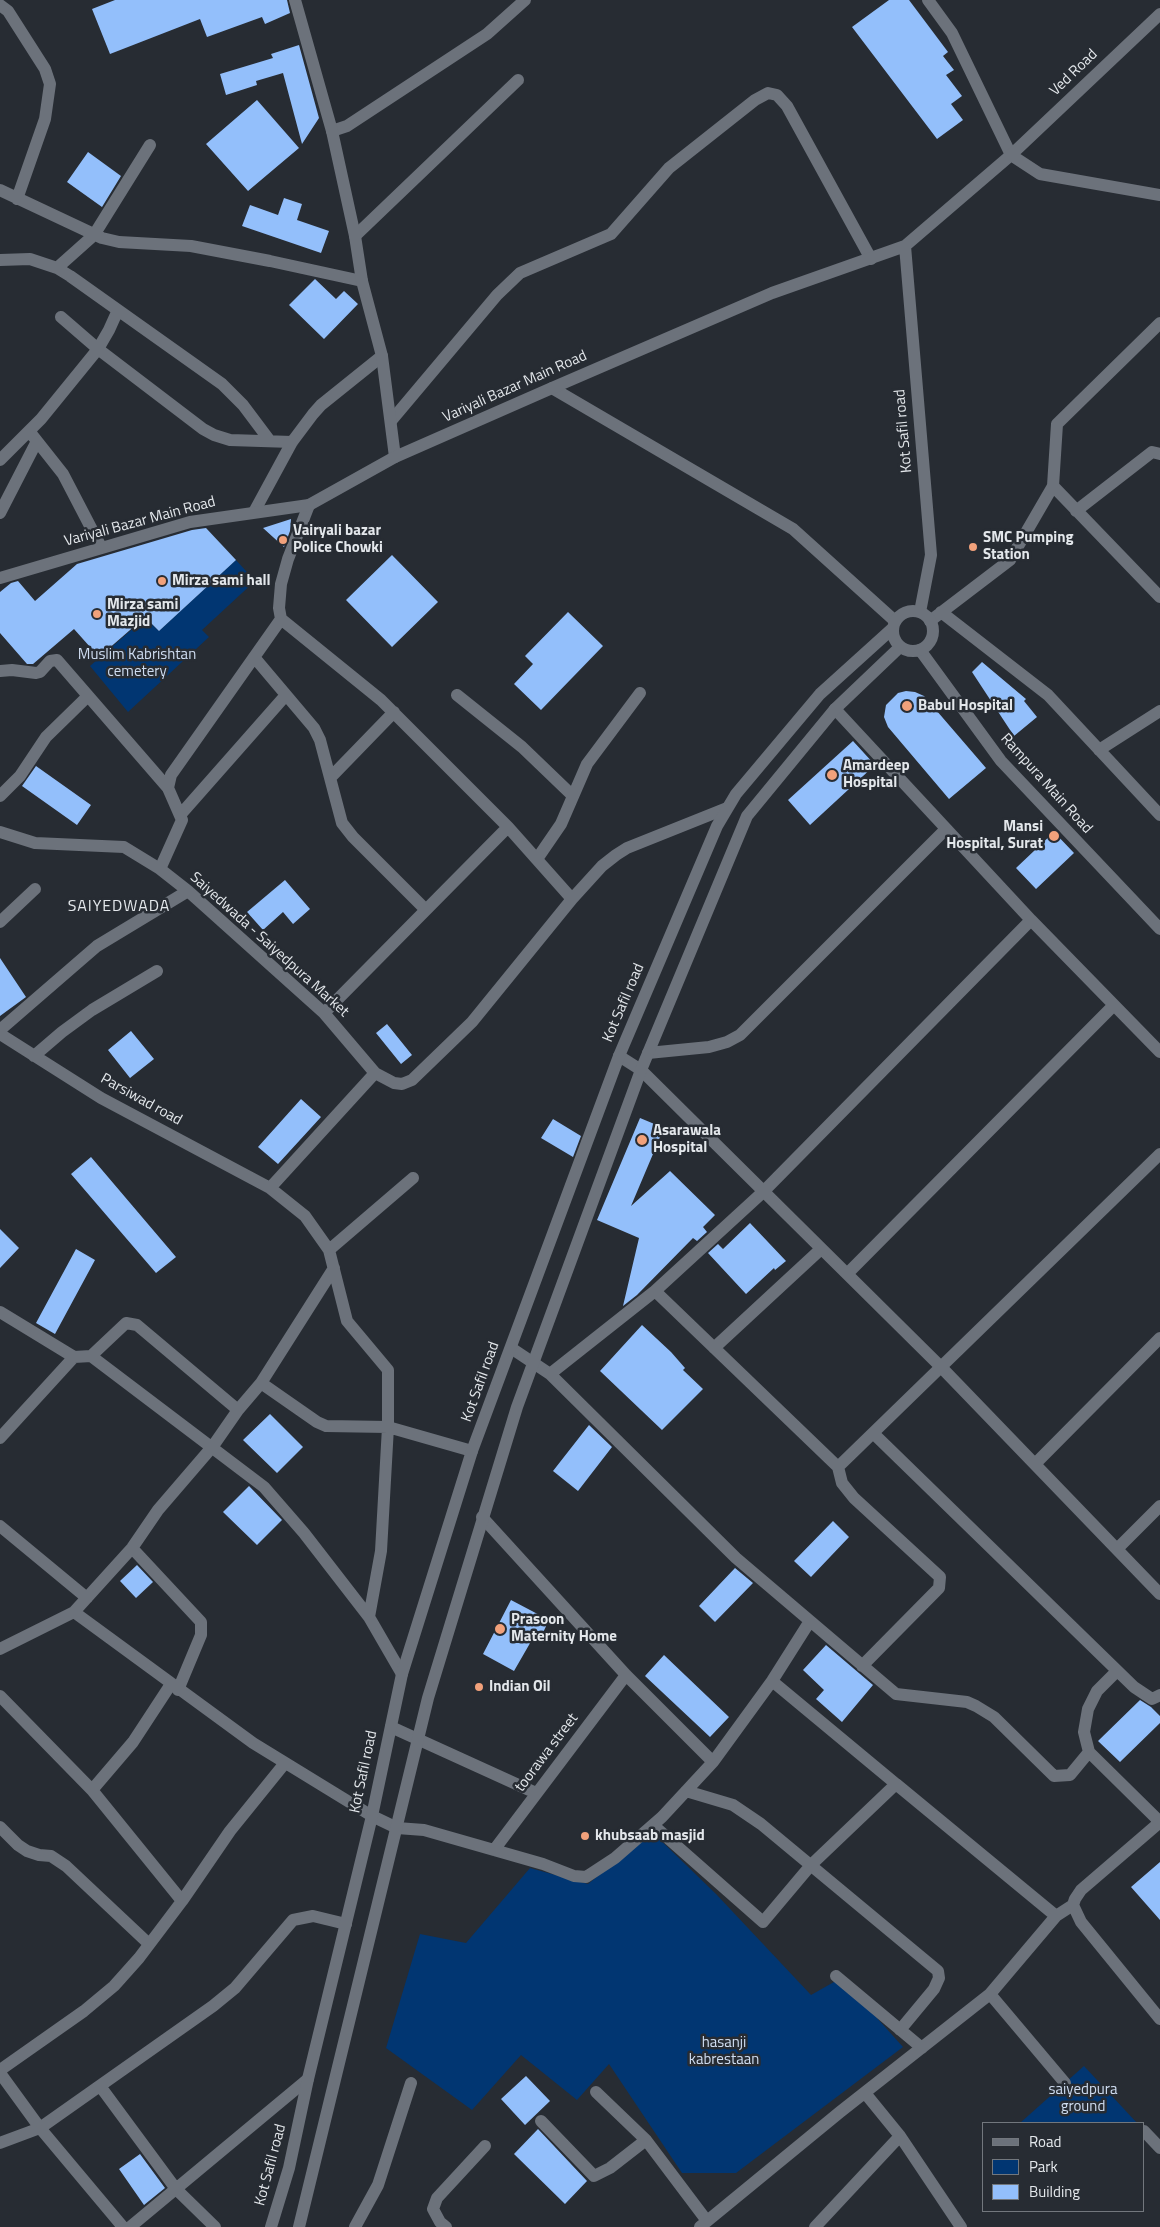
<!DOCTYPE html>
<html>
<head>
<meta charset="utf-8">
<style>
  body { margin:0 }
  #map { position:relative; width:1160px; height:2227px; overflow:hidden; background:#272c33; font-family:"Titillium Web",sans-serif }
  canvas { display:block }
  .legend { position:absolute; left:982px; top:2122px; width:162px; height:90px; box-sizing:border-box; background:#272c33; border:1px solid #72777d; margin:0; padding:6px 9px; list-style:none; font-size:15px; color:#e3e7eb }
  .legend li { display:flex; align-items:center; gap:10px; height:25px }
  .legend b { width:25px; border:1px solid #72777d }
</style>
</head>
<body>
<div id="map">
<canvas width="1160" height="2227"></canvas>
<ul class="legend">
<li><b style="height:6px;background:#6c727b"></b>Road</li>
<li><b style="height:14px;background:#013672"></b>Park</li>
<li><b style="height:14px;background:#93bffb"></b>Building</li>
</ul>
</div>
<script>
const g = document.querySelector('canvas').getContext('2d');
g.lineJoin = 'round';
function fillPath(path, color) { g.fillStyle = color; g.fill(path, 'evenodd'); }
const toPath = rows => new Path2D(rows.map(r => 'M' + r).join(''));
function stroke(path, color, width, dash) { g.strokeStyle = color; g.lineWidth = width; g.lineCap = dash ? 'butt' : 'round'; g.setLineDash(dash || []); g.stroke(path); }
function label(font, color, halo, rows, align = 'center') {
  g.font = font + ' "Titillium Web",sans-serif'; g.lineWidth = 5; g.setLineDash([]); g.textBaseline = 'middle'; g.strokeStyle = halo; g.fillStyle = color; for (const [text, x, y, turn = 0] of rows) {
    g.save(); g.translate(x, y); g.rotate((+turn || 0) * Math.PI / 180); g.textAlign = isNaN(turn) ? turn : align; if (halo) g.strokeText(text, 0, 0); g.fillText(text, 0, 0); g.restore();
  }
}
const green = toPath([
  [236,560,255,581,202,630,209,637,128,712,90,666,145,618,159,631],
  [652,1832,716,1894,811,1995,841,1978,903,2047,736,2173,682,2173,609,2064,577,2100,521,2055,472,2110,386,2048,420,1934,466,1943,530,1868,588,1884],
  [1084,2066,1137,2123,1020,2123]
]);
const building = toPath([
  [115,0,287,0,290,13,265,24,262,17,207,37,200,19,110,54,92,9],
  [889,0,909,0,948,52,943,56,954,70,946,75,962,96,951,104,963,120,937,139,852,27],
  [299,45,319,118,302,144,283,73,256,81,257,85,226,95,220,74,273,58,271,54],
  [257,100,299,148,248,191,206,144],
  [88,152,121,176,102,207,67,182],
  [284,198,302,204,297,220,329,231,321,253,242,226,250,205,278,215],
  [315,279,336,299,344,291,358,304,324,339,289,305],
  [291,519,290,531,284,547,263,528],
  [206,528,236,560,159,631,145,617,99,657,74,629,33,664,27,664,0,633,0,592,11,583,18,581,35,601,77,564,192,530],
  [392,555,438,602,392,647,346,600],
  [568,612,603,646,541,710,514,684,533,664,525,656],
  [982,662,1026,699,1024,701,1037,717,1014,736,972,672],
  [906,691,915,692,924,696,986,768,949,799,888,727,884,717,886,705,898,693],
  [853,741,875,765,810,825,788,800],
  [36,766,91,805,77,825,22,786],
  [1054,832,1074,853,1036,889,1016,868],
  [285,880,310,909,293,924,283,912,263,930,247,912],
  [0,958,26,997,0,1016],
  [387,1024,412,1055,401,1064,376,1033],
  [131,1031,154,1059,130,1078,108,1050],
  [301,1099,321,1117,278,1164,258,1147],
  [640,1118,664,1128,631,1206,670,1171,715,1215,703,1227,707,1232,697,1241,693,1238,637,1295,623,1306,639,1238,597,1220],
  [553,1119,581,1136,573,1157,541,1138],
  [91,1157,176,1257,156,1273,71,1174],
  [750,1223,786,1261,775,1270,774,1268,746,1294,708,1253,718,1244,723,1249],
  [0,1229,19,1248,0,1268],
  [76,1249,95,1260,55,1334,36,1323],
  [642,1325,671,1352,685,1368,683,1370,703,1389,662,1430,600,1371],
  [270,1414,303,1447,277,1473,243,1440],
  [589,1425,612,1447,578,1491,553,1471],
  [249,1486,282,1520,257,1545,223,1512],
  [833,1521,849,1537,811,1577,794,1561],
  [137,1565,153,1582,136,1598,120,1581],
  [735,1568,753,1583,715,1622,699,1606],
  [511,1600,549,1620,539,1641,533,1638,514,1671,483,1654],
  [826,1645,873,1685,842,1722,816,1699,824,1690,803,1670],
  [664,1655,729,1717,710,1737,645,1676],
  [1140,1700,1151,1707,1160,1716,1160,1723,1120,1762,1098,1741],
  [1160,1862,1160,1920,1131,1887],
  [526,2076,550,2101,525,2125,501,2099],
  [538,2129,587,2181,565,2204,514,2154],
  [140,2154,165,2188,144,2205,119,2169]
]);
const minor = toPath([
  [928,0,952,33,1011,155],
  [0,5,8,11,45,69,50,84,45,119,17,199],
  [332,131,347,126,487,34,525,0],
  [0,190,102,238,119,242,191,246,270,261,362,281],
  [355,236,518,80],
  [0,260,30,259,57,268,70,276,222,384,243,405,270,441],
  [57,268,94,235,150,145],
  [61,317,98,349,203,429,214,435,230,440,292,442],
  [552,388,793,529,895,621],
  [391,421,497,295,520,273,611,234,669,168,755,100,768,93,777,95,787,106,871,259],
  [29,431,63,474,101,547],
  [0,460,41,419,98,349,109,330,118,310],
  [1053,486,1160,597],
  [309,505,288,559,281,584,279,608,281,619,381,700,508,827,572,899],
  [1076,511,1152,452,1160,454],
  [254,512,292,442,313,414,321,405,382,356],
  [0,513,37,441],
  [941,612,1048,695,1160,815],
  [930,621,1010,560,1053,486,1057,424,1160,323],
  [254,657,314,728,320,740,342,823,353,837,426,910],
  [0,671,12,670,36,673,40,672,50,661,57,660,168,788],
  [457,695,522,747,573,796],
  [835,709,1031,920,1160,1052],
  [1099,750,1160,711],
  [330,778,394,712],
  [0,796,20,776,46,737,88,696],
  [181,814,286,695],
  [0,832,35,843,124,847,160,869,188,891,324,1013,375,1073,270,1188,305,1216,329,1250,347,1321,388,1370,388,1427,472,1451],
  [537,859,561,824,587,764,640,693],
  [160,869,182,820,168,788,171,775,281,619],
  [0,922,35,889],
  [324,1013,508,827],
  [0,1030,97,946,188,891],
  [0,1034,101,1098,270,1188],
  [648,1053,709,1047,727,1042,740,1035,946,829],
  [34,1056,62,1032,92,1010,157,971],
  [619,1056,641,1070,942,1368,1160,1594],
  [375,1073,394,1083,402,1084,412,1080,472,1022,572,899,602,866,616,855,627,848,727,808],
  [329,1250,413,1178],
  [847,1274,1114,1005],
  [655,1291,838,1467,842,1483,854,1498,940,1577,939,1588,862,1666],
  [0,1312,74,1357,91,1356,264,1487,304,1533,369,1617,402,1674],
  [511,1348,550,1374,655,1291,763,1192,1031,920],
  [714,1348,821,1249],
  [91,1356,126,1323,137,1325,238,1410],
  [550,1374,736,1558,896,1694,967,1702,976,1706,994,1717,1054,1776,1070,1775,1089,1752],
  [261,1383,317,1422,326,1426,388,1427,381,1551,369,1617],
  [874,1434,1134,1687,1152,1699,1160,1695],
  [0,1438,74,1357],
  [1035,1464,1160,1338],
  [838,1467,1160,1154],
  [482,1517,626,1675,713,1762],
  [0,1526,87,1598],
  [132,1548,201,1622,201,1635,178,1690],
  [1117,1549,1160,1506],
  [74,1612,132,1548,158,1510,213,1446,238,1410,261,1383,334,1268],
  [0,1649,74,1612,253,1743,372,1816,397,1828,424,1830,543,1864,574,1876,586,1877,615,1858,662,1817,713,1762,772,1681,810,1621],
  [1117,1671,1097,1691,1088,1709,1084,1732,1089,1752,1160,1822],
  [0,1696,92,1790,182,1901],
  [391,1727,536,1793],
  [896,1784,1056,1916,1073,1905],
  [92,1790,133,1742,171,1684],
  [686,1791,733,1805,761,1824,938,1971,939,1978,934,1989,900,2030],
  [1160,1822,1081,1890,1075,1899,1073,1905,1081,1922,1160,2019],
  [653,1825,763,1922,811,1865,896,1784,772,1681],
  [0,1827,18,1845,27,1851,39,1855,51,1856,66,1866,149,1944],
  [494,1850,626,1675],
  [836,1976,922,2048],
  [990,1994,1065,2083],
  [0,2070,84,2011,114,1986,139,1958,182,1901,230,1831,285,1763],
  [0,2073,40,2128,123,2227],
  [100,2086,176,2189,215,2227],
  [596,2092,646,2140,707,2221],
  [865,2093,900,2136],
  [541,2121,594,2176,610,2168,646,2140],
  [1144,2131,1160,2148],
  [0,2143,40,2128,213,2006,235,1988,293,1920,313,1916,346,1924],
  [130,2227,308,2079],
  [355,2227,378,2185,411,2083],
  [446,2227,440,2222,433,2209,437,2198,485,2146],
  [700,2227,840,2112,990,1994,1056,1916],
  [815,2227,900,2136,961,2227]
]);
const tertiary = toPath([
  [295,0,332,131,355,236,362,281,382,356,395,457],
  [920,650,1001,761,1160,929]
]);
const secondary = toPath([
  [1011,155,1040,174,1160,195],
  [905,246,931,555,920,612],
  [0,578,190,522,309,505,395,457,552,388,772,293,905,246,1011,155,1160,14],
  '893 631a20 20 0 1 1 40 0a20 20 0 1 1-40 0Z',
  [271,2227,289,2168,308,2079,372,1816,402,1674,472,1451,619,1056,717,826,736,794,820,694,893,628],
  [299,2227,428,1698,517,1407,641,1070,747,816,835,709,900,647]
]);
const markers = [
  [283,540,5,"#f1a17b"],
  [973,547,5,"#f1a17b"],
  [162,581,5,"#f1a17b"],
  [97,614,5,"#f1a17b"],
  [907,706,6,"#f1a17b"],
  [832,775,6,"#f1a17b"],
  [1054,836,6,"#f1a17b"],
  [642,1140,6,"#f1a17b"],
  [500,1629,6,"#f1a17b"],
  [479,1687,5,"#f1a17b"],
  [585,1836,5,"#f1a17b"]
];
const streetNames = [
  ["Ved Road",1074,73,-44],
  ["Variyali Bazar Main Road",515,387,-24],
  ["Kot Safil road",904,431,-95],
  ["Variyali Bazar Main Road",140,522,-15],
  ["Rampura Main Road",1046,784,48],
  ["Saiyedwada - Saiyedpura Market",269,945,42],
  ["Kot Safil road",624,1003,-67],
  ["Parsiwad road",141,1100,29],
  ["Kot Safil road",481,1382,-70],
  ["toorawa street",547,1753,-53],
  ["Kot Safil road",364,1772,-78],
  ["Kot Safil road",271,2165,-75]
];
const poiNames = [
  ["Vairyali bazar",293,531],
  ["Police Chowki",293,548],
  ["SMC Pumping",983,538],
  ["Station",983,555],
  ["Mirza sami hall",172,581],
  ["Mirza sami",107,605],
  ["Mazjid",107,622],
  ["Babul Hospital",918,706],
  ["Amardeep",843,766],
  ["Hospital",843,783],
  ["Mansi",1043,827,"right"],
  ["Hospital, Surat",1043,844,"right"],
  ["Asarawala",653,1131],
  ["Hospital",653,1148],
  ["Prasoon",511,1620],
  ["Maternity Home",511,1637],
  ["Indian Oil",489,1687],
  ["khubsaab masjid",595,1836]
];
const parkNames = [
  ["Muslim Kabrishtan",137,655],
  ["cemetery",137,672],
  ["hasanji",724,2043],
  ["kabrestaan",724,2060],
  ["saiyedpura",1083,2090],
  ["ground",1083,2107]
];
const neighbourhoodNames = [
  ["SAIYEDWADA",119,907]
];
fillPath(green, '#013672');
fillPath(building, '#93bffb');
stroke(minor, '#6c727b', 12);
stroke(tertiary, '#6c727b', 12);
stroke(secondary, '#6c727b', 12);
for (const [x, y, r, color] of markers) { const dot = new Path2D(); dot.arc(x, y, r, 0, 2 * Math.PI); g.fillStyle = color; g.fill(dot); stroke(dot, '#272c33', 2); }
label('15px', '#e3e7eb', '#272c33', streetNames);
label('bold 15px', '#e3e7eb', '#272c33', poiNames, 'left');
label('15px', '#cfddf1', '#272c33', parkNames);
g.letterSpacing = '1px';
label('16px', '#e3e7eb', '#272c33', neighbourhoodNames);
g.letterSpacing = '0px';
</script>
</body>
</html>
